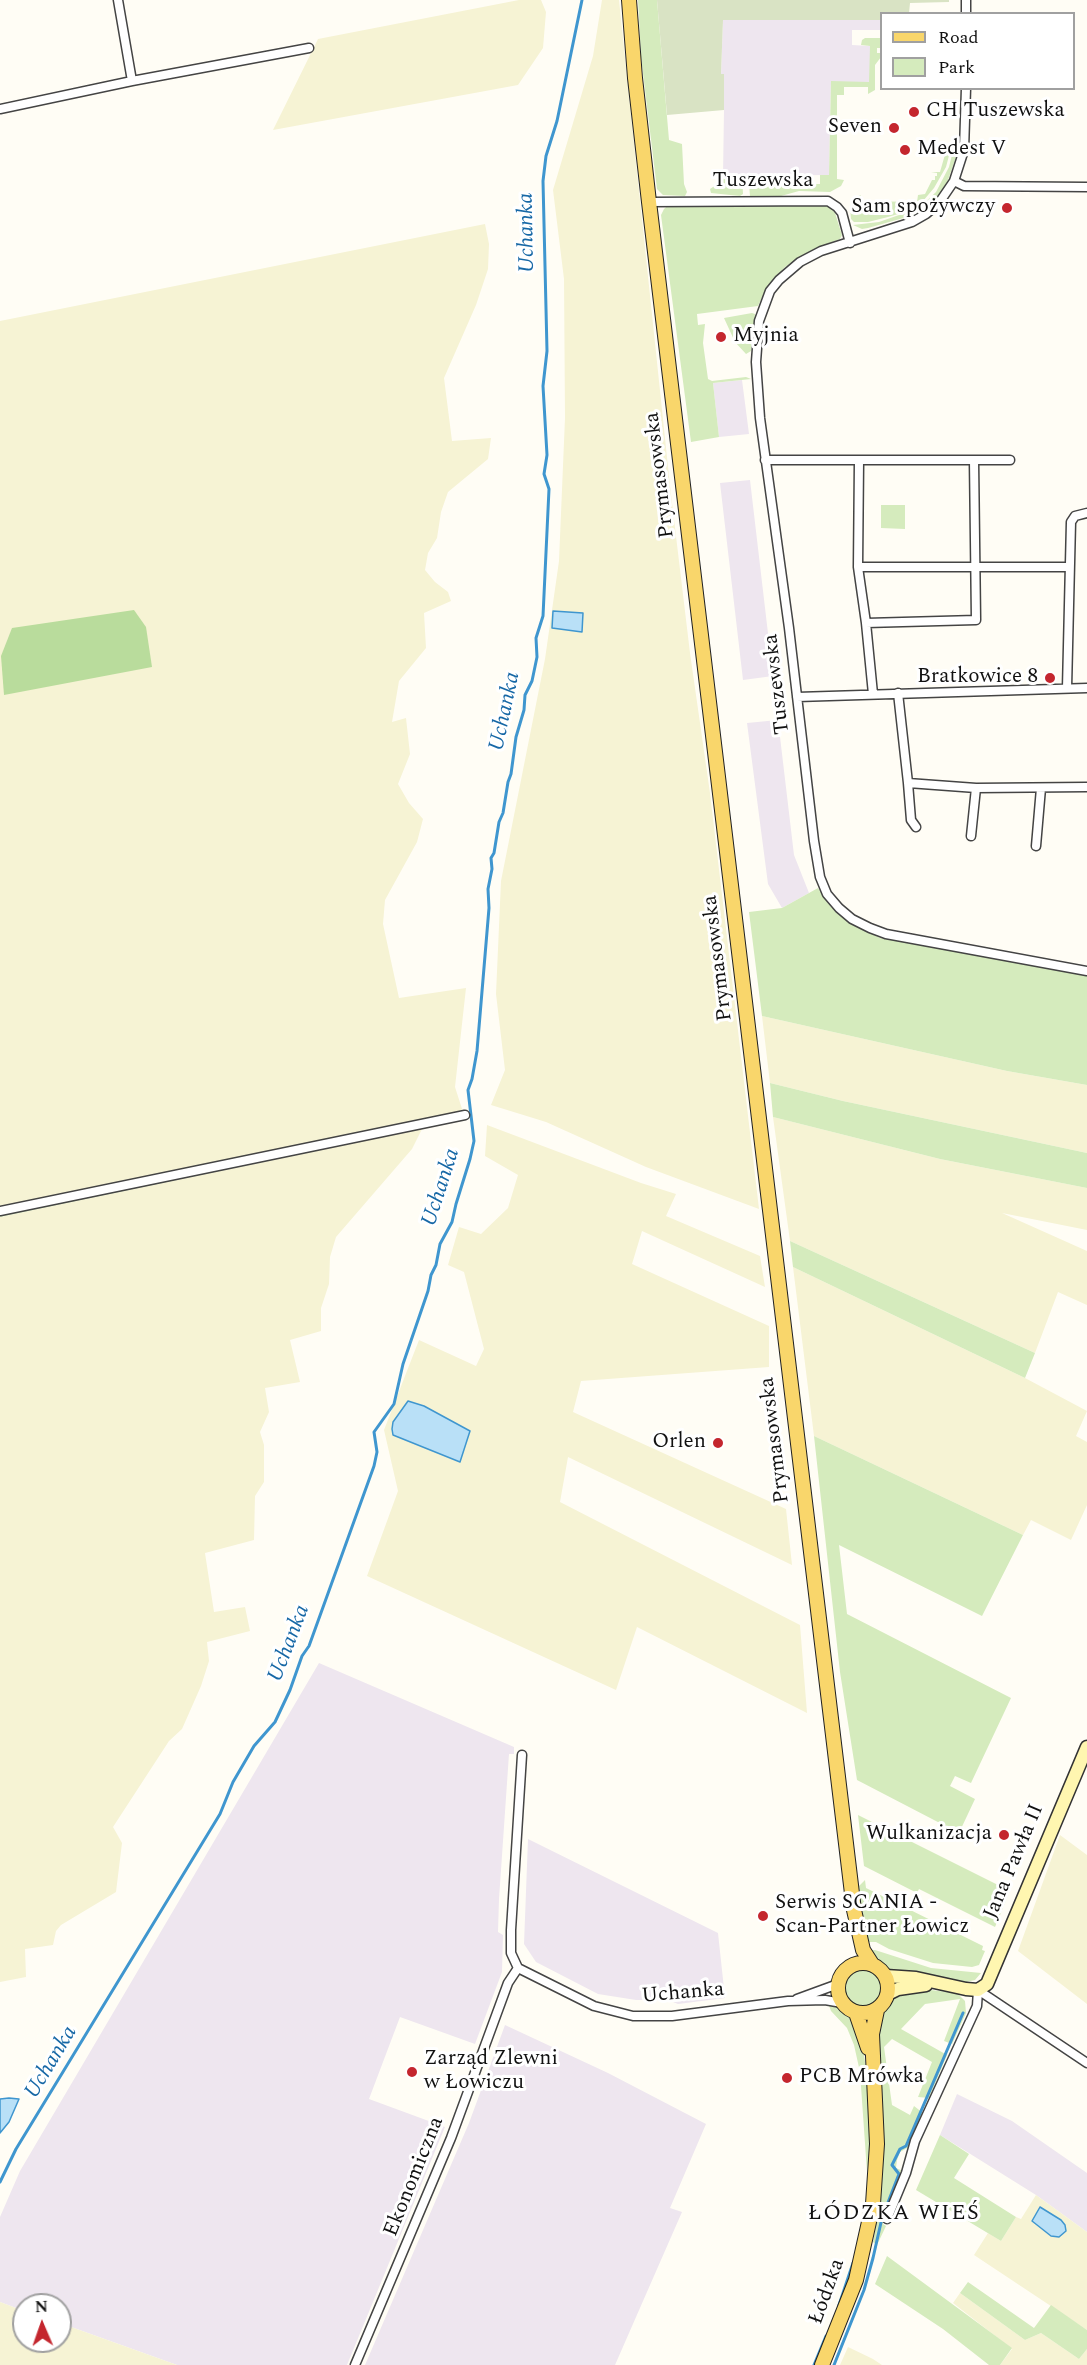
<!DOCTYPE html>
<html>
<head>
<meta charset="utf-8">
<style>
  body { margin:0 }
  #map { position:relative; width:1087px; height:2365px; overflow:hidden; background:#fffdf5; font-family:Spectral,serif }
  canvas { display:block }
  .legend { position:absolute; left:880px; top:12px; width:195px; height:78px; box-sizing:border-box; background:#fff; border:2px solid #a0a0a0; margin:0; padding:8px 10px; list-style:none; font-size:18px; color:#111 }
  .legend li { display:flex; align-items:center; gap:12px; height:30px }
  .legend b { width:30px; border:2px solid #a0a0a0 }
  .north { position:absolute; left:12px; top:2293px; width:60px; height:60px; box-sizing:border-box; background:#fff; border:2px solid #a0a0a0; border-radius:50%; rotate:358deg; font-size:16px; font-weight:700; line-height:24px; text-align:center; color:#111 }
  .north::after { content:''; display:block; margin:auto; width:21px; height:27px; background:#c4262e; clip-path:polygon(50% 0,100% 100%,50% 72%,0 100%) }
</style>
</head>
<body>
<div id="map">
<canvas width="1087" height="2365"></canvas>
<ul class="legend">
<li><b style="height:8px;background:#f9d66b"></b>Road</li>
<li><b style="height:16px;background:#d5ebbd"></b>Park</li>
</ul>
<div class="north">N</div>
</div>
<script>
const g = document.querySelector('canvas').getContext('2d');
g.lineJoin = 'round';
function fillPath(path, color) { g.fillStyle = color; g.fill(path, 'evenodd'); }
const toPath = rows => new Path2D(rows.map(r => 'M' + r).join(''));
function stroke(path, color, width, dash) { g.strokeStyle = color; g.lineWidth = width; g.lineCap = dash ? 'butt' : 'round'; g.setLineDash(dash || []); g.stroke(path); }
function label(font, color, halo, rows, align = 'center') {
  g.font = font + ' Spectral,serif'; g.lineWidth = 6; g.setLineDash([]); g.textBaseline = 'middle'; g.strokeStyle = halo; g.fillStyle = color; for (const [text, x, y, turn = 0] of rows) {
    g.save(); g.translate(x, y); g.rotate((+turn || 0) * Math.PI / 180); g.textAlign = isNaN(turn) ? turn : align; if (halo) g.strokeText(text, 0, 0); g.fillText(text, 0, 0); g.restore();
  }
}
const industrial = toPath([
  [723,20,881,20,881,30,852,30,852,45,870,46,870,82,831,82,829,175,723,176,724,110,721,75],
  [742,380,749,434,719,437,713,383],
  [750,480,773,676,743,680,720,483],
  [778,720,794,855,809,893,782,908,768,884,747,723],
  [319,1663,514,1747,514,1754,509,1754,499,1899,498,1932,503,1935,502,1972,475,2044,400,2017,369,2099,445,2127,347,2365,177,2365,60,2323,60,2305,24,2305,24,2311,0,2302,0,2217,20,2171],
  [528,1839,718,1933,725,1998,678,2004,668,2000,636,2000,598,1994,536,1962,524,1944],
  [505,2025,608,2073,706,2124,670,2208,682,2212,615,2365,365,2365,469,2123],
  [957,2094,1012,2121,1087,2173,1087,2232,1036,2195,940,2135]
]);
const farmland = toPath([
  [519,0,541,0,546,12,543,48,518,85,273,130,318,39],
  [602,0,619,0,670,486,690,653,710,793,759,1209,646,1167,546,1122,491,1105,505,1070,496,994,501,881,545,659,559,561,565,418,564,279,553,190,593,56],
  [485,224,489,244,488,269,476,305,444,378,452,441,491,438,488,459,448,492,441,512,437,538,428,553,425,570,435,582,448,592,451,601,424,613,426,648,399,681,392,722,406,718,410,754,398,784,409,803,423,819,417,842,385,900,383,924,399,998,466,988,455,1087,463,1112,0,1207,0,321],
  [762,1016,1007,1071,1087,1085,1087,1153,843,1101,770,1083],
  [773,1117,940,1159,1087,1188,1087,1230,1002,1213,1087,1251,1087,1305,1058,1292,1035,1353,790,1241],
  [487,1125,641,1183,676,1194,666,1216,760,1256,765,1287,642,1231,632,1264,769,1326,769,1367,581,1381,573,1412,786,1509,792,1565,568,1457,560,1502,800,1625,807,1713,637,1627,616,1690,367,1576,398,1491,384,1430,419,1340,476,1366,484,1349,464,1272,448,1265,459,1227,481,1234,508,1208,518,1175,485,1156],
  [422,1129,412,1149,336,1237,330,1257,329,1284,321,1308,321,1331,290,1340,300,1382,265,1388,269,1412,260,1432,264,1445,264,1482,255,1496,254,1540,205,1553,214,1612,245,1607,250,1631,207,1642,209,1661,201,1686,182,1729,169,1741,113,1827,122,1843,116,1892,61,1925,56,1931,53,1945,25,1949,26,1977,0,1982,0,1217],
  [793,1267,1025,1378,1087,1411,1076,1436,1087,1442,1087,1505,1071,1540,1031,1520,1023,1535,814,1436],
  [1060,1835,1087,1855,1087,2004,1018,1951],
  [1036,2195,1087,2232,1087,2330,974,2255,988,2233,1001,2241,1016,2217,1021,2219],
  [960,2293,1025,2340,1041,2333,1079,2359,1087,2349,1087,2365,1000,2365,1012,2349,953,2303],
  [0,2302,24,2311,24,2341,60,2341,60,2323,177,2365,0,2365],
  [848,2347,873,2359,882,2365,840,2365]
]);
const green = toPath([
  [638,0,657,0,669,140,682,144,684,184,687,192,685,196,663,195,657,189,641,57],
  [865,38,881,38,881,48,877,48,877,53,881,53,881,57,875,65,875,90,868,94,868,87,844,87,844,95,837,95,837,179,844,180,841,186,830,192,799,191,781,196,750,196,749,184,820,184,820,175,829,175,831,81,869,82,870,46,861,45,862,40],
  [955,143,960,143,959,148,947,183,938,196,921,211,914,215,868,228,862,229,853,225,879,222,919,208,936,192,949,167],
  [948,144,952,144,946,167,934,188,923,201,905,212,888,217,868,222,854,222,851,219,850,208,859,195,861,195,861,201,917,202,918,195,925,194,932,180,935,180,935,176,937,176,937,173,931,172,940,172],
  [723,176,742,176,743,194,740,196,711,193,710,189,719,183],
  [822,205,830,207,835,213,842,235,840,239,816,248,785,267,766,289,758,306,697,314,698,325,705,324,703,343,708,379,712,381,746,377,751,379,713,383,719,437,691,442,661,215,664,209,667,206],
  [752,313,755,314,751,351,746,354,735,342,724,318],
  [881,505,905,505,905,529,881,528],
  [818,888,831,907,851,923,880,938,1087,975,1087,1085,1007,1071,762,1016,749,912,782,908],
  [770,1083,843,1101,1087,1153,1087,1188,940,1159,773,1117],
  [463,1112,463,1120,0,1217,0,1207],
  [790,1241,1035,1353,1025,1378,793,1267],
  [814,1436,1023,1535,982,1616,839,1545,847,1614,1011,1698,971,1783,955,1776,950,1786,975,1799,959,1833,857,1780,840,1672],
  [858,1815,1010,1891,995,1927,919,1889,917,1893,864,1866],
  [865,1880,866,1888,983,1946,982,1950,985,1951,979,1965,972,1967,933,1963,889,1949,876,1942,866,1942,859,1886],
  [868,1950,875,1950,931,1968,981,1973,975,1980,966,1982,936,1976,893,1973,875,1959],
  '844 1988a19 19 0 1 1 38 0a19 19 0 1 1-38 0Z',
  [922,1989,957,1993,965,2001,966,2013,952,2044,944,2041,960,1999,925,2004,901,2029,947,2055,929,2098,918,2097,932,2062,892,2039,884,2047,892,2105,910,2115,914,2106,923,2113,909,2147,900,2152,897,2160,896,2168,903,2171,886,2211,883,2220,883,2224,886,2226,877,2245,873,2242,881,2196,884,2131,876,2035,881,2015,894,1997,897,1994],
  [828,2003,836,2006,851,2017,861,2036,867,2075,871,2137,867,2172,860,2072,854,2045,847,2028,831,2011],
  [940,2135,969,2154,954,2178,1016,2217,1001,2241,916,2190],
  [887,2256,1012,2348,1000,2365,989,2365,943,2329,875,2284],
  [968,2282,1034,2328,1051,2305,1087,2330,1087,2349,1079,2359,1041,2333,1025,2340,960,2293]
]);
const forest = toPath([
  [134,610,146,627,152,667,4,695,1,656,12,628]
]);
const cemetery = toPath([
  [657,0,949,0,949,2,910,3,909,13,882,14,881,20,723,20,721,74,724,74,724,110,667,115]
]);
const water = toPath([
  [553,611,583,613,582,632,552,628,553,611],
  [408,1401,424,1406,470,1431,460,1462,393,1435,392,1429,393,1422,408,1401],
  [9,2098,19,2099,9,2122,0,2133,0,2099,9,2098],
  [1040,2207,1061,2220,1065,2225,1066,2231,1059,2237,1051,2236,1032,2221,1040,2207]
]);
const stream = toPath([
  [0,2182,16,2149,220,1814,233,1782,254,1746,275,1722,290,1690,302,1656,309,1646,374,1466,377,1452,374,1432,394,1404,403,1364,428,1291,431,1275,436,1265,440,1244,452,1222,456,1204,470,1159,474,1141,468,1090,472,1079,477,1051,489,908,488,889,492,869,491,858,494,853,499,822,503,813,508,782,511,774,516,737,524,710,525,695,532,681,537,657,536,638,543,616,549,489,544,474,547,455,543,386,547,351,543,181,546,156,557,121,582,0],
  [839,2305,853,2263],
  [814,2365,826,2336],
  [834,2365,864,2290,873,2258,882,2218,899,2174,892,2165,900,2149,906,2146,963,2013]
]);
const street = toPath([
  [966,0,966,14],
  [132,81,309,48],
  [966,88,964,150,954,181,939,203,926,214,912,222,821,251,800,262,779,280,770,291,759,321,756,362,760,418,789,628,814,841,820,877,827,894,839,908,852,919,870,928,886,934,1087,971],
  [0,109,132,81,118,0],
  [954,181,964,186,1087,187],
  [649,202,828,201,837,207,842,213,850,243],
  [765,460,1010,460],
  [859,461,858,567,866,623,976,620,974,460],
  [858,567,1069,567],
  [866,623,873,694],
  [1067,688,1071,522,1075,516,1087,513],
  [898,693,908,783,976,788,1087,787],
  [797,697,1087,688],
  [908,783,911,820,916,827],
  [971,836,976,788],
  [1036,846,1041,788],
  [0,1211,465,1115],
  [522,1755,511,1930,511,1953,518,1968,594,2006,633,2016,672,2016,788,2001,825,2000,842,2003],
  [978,1990,1087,2063],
  [797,1999,838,1984],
  [887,2219,906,2173,915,2141,977,2006,978,1990],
  [355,2365,451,2138,508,1983,518,1968]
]);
const secondary = toPath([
  [886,1976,916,1978,966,1989,978,1990,987,1984,1087,1747],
  [888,1994,898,1989,926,1985]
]);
const primary = toPath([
  [629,0,635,78,649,202,854,1910,863,1950,872,1964],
  '838 1988a25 25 0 1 1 50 0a25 25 0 1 1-50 0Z',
  [856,2013,868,2048],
  [822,2365,856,2280,873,2204,877,2144,872,2034,877,2010]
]);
const markers = [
  [914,112,6,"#c4262e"],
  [894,128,6,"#c4262e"],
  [905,150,6,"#c4262e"],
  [1007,208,6,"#c4262e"],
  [721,337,6,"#c4262e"],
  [1050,678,6,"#c4262e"],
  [718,1443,6,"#c4262e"],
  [1004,1835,6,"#c4262e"],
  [763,1916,6,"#c4262e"],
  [412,2072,6,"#c4262e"],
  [787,2078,6,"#c4262e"]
];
const poiNames = [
  ["CH Tuszewska",926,112],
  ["Seven",882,128,"right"],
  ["Medest V",917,150],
  ["Sam spożywczy",995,208,"right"],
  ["Myjnia",733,337],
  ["Bratkowice 8",1038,678,"right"],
  ["Orlen",706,1443,"right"],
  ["Wulkanizacja",992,1835,"right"],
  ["Serwis SCANIA -",775,1904],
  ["Scan-Partner Łowicz",775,1928],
  ["Zarząd Zlewni",424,2060],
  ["w Łowiczu",424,2084],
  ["PCB Mrówka",799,2078]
];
const streetNames = [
  ["Tuszewska",763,182],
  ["Prymasowska",661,475,-97],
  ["Tuszewska",778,684,-97],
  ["Prymasowska",719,958,-97],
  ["Prymasowska",776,1440,-97],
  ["Jana Pawła II",1015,1862,-67],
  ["Uchanka",683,1994,-5],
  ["Ekonomiczna",415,2177,-68],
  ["Łódzka",828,2292,-70]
];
const waterNames = [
  ["Uchanka",528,233,-91],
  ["Uchanka",506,712,-78],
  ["Uchanka",442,1188,-72],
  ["Uchanka",290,1644,-69],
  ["Uchanka",52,2063,-59]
];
const neighbourhoodNames = [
  ["ŁÓDZKA WIEŚ",894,2215]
];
fillPath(industrial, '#eee6ef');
fillPath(farmland, '#f6f3d4');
fillPath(green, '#d5ebbd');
fillPath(forest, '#b9dc9c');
fillPath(cemetery, '#d9e3c4');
fillPath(water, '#b9e0f7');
stroke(water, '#3f96cf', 1.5);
stroke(stream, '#3f96cf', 3);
stroke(street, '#444', 11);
stroke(secondary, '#333', 15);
stroke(primary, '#222', 16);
stroke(street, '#fff', 8);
stroke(secondary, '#fff6b0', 12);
stroke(primary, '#f9d66b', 14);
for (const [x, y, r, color] of markers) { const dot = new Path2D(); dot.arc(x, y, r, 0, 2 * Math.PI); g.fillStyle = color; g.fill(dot); stroke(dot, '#fff', 2); }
label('21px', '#111', '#fff', poiNames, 'left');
label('21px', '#111', '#fff', streetNames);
label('italic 22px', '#1768a6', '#fff', waterNames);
g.letterSpacing = '1.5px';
label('22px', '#111', '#fff', neighbourhoodNames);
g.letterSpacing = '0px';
</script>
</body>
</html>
